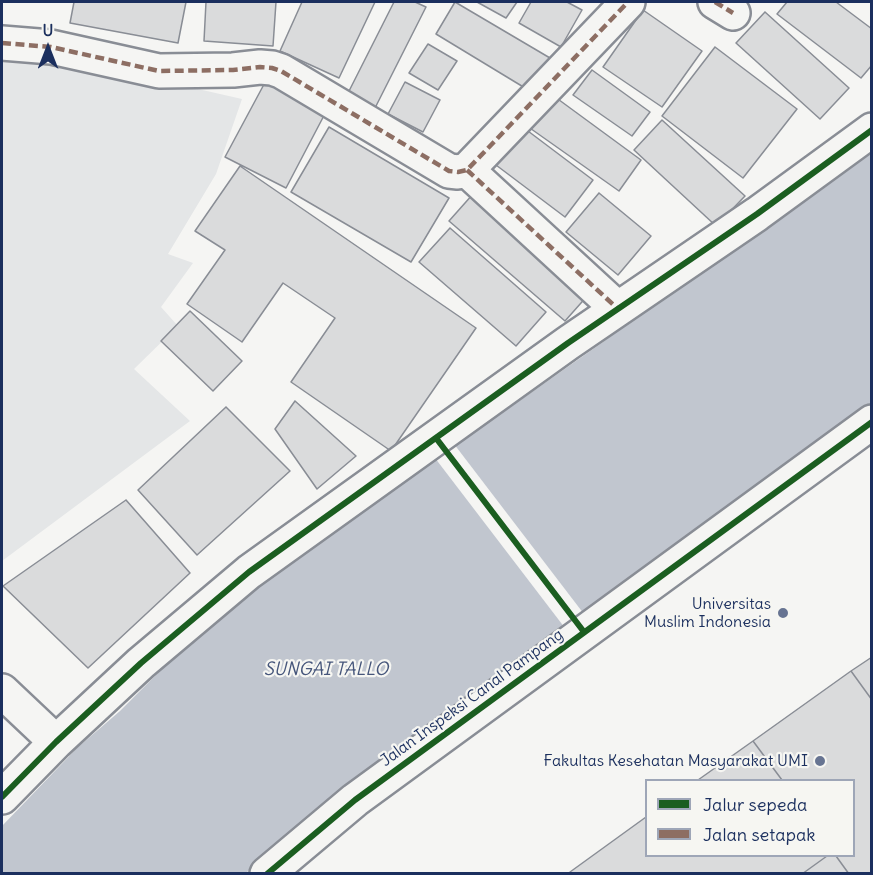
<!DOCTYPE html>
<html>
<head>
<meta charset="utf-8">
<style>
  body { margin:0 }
  #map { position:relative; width:873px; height:875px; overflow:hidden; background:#f5f5f3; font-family:Delius,sans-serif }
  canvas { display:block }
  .frame { position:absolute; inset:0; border:3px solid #1b2f5e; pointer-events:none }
  .legend { position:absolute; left:645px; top:779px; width:210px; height:78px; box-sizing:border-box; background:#f6f6f2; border:2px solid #9ea6b7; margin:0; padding:8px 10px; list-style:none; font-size:18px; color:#1b2f5e }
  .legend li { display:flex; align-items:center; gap:12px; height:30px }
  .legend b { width:30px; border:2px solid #9ea6b7 }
  .north { position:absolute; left:18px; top:18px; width:60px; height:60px; -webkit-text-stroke:4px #f6f6f2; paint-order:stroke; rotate:0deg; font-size:16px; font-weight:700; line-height:24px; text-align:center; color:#1b2f5e }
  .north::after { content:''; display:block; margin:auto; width:21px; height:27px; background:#1b2f5e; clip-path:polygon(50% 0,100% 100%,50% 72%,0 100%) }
</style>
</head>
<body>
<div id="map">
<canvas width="873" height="875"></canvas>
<div class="frame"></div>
<ul class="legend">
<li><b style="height:8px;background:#1b5e20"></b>Jalur sepeda</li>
<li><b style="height:8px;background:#8d6e63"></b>Jalan setapak</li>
</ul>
<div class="north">U</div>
</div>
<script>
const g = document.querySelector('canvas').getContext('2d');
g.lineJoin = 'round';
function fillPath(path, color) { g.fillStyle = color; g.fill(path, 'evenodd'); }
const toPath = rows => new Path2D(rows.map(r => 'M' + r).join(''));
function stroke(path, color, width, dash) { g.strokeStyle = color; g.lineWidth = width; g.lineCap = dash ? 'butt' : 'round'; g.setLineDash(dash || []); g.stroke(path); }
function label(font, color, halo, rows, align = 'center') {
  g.font = font + ' Delius,sans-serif'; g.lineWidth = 4.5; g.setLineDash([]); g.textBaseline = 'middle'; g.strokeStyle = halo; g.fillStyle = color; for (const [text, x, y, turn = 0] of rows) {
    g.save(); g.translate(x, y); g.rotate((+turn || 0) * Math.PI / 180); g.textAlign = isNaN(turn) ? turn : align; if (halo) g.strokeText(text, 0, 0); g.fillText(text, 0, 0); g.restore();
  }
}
const green = toPath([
  [2,53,44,54,242,99,216,174,168,254,193,263,161,307,178,326,134,369,190,421,2,561]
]);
const water = toPath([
  [871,144,871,405,761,489,323,805,246,873,2,873,2,826,77,748,120,711,172,659,218,619,266,579,603,342]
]);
const pier = toPath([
  [454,444,587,618,568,632,435,458]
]);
const building = toPath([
  [74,2,186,2,178,43,70,23,74,2],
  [206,2,276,2,273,46,204,41,206,2],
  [302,2,375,2,339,78,280,51,302,2],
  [394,2,415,2,426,7,374,110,346,97,394,2],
  [455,2,550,58,530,91,436,34,455,2],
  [477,2,517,2,506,18,477,2],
  [531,2,567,2,582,10,561,47,519,23,531,2],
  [787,2,836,2,872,29,872,65,861,78,777,14,787,2],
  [643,10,702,51,662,107,603,67,643,10],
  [765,12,849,88,820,119,736,43,765,12],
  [428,44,457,61,438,90,409,73,428,44],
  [715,47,797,109,743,178,662,116,715,47],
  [592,70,650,112,632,136,573,95,592,70],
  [269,75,329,106,286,188,225,157,269,75],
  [405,82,440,100,423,132,388,114,405,82],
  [551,94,641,160,619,191,527,126,551,94],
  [662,120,745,196,716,226,634,150,662,120],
  [516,122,593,180,565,217,488,159,516,122],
  [329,127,449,198,411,262,291,192,329,127],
  [240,166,476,328,391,451,291,382,335,318,283,283,242,342,187,304,225,250,195,231,240,166],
  [599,193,651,236,618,275,566,232,599,193],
  [473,194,589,294,565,321,449,221,473,194],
  [450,228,546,312,516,346,419,262,450,228],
  [190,311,242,361,213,391,161,341,190,311],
  [295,401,356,456,317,489,275,429,295,401],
  [226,407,290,471,197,555,138,490,226,407],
  [126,500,190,573,88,668,3,586,126,500],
  [872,657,872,700,851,671,872,657],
  [851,671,872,700,872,874,849,874,836,856,854,856,854,780,782,780,753,741,851,671],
  [753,741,782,780,698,780,753,741],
  [646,817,646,856,827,856,802,874,571,874,570,872,646,817],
  [827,856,836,856,849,874,802,874,827,856]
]);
const path = toPath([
  [461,470,560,600]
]);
const street = toPath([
  [715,2,733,13],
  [2,43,51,47,159,71,233,70,260,67,272,68,281,71,449,171,458,172,467,170,628,2],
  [467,170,618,309],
  [2,691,56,742],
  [2,797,56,742,141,663,249,572,568,343,757,214,872,130],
  [267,874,355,800,872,422]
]);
const quiet = toPath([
  [715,2,733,13],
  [2,43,51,47,159,71,233,70,260,67,272,68,281,71,449,171,458,172,467,170,628,2],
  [467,170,618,309]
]);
const cycleway = toPath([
  [436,438,584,632],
  [2,797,56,742,141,663,249,572,568,343,757,214,872,130],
  [267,874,355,800,872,422]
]);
const markers = [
  [783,613,6,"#677492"],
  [820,761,6,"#677492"]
];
const poiNames = [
  ["Universitas",771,604],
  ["Muslim Indonesia",771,622],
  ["Fakultas Kesehatan Masyarakat UMI",808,761]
];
const streetNames = [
  ["Jalan Inspeksi Canal Pampang",472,698,-36]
];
const waterNames = [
  ["SUNGAI TALLO",326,670]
];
fillPath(green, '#e4e6e7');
fillPath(water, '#c1c6cf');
fillPath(pier, '#f5f5f3');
fillPath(building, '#dadbdc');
stroke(building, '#898d95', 1.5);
stroke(street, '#898d95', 38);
stroke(path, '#b2b4b9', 4, [1.5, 4.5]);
stroke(street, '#f5f5f3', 33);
stroke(quiet, '#8d6e63', 4.5, [9, 4.5]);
stroke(cycleway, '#1b5e20', 6);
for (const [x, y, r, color] of markers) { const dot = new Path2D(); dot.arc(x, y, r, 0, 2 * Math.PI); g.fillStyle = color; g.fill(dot); stroke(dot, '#f6f6f2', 2); }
label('16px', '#1b2f5e', '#f6f6f2', poiNames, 'right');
label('16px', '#1b2f5e', '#f6f6f2', streetNames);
label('italic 18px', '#46567b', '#f6f6f2', waterNames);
</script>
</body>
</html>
